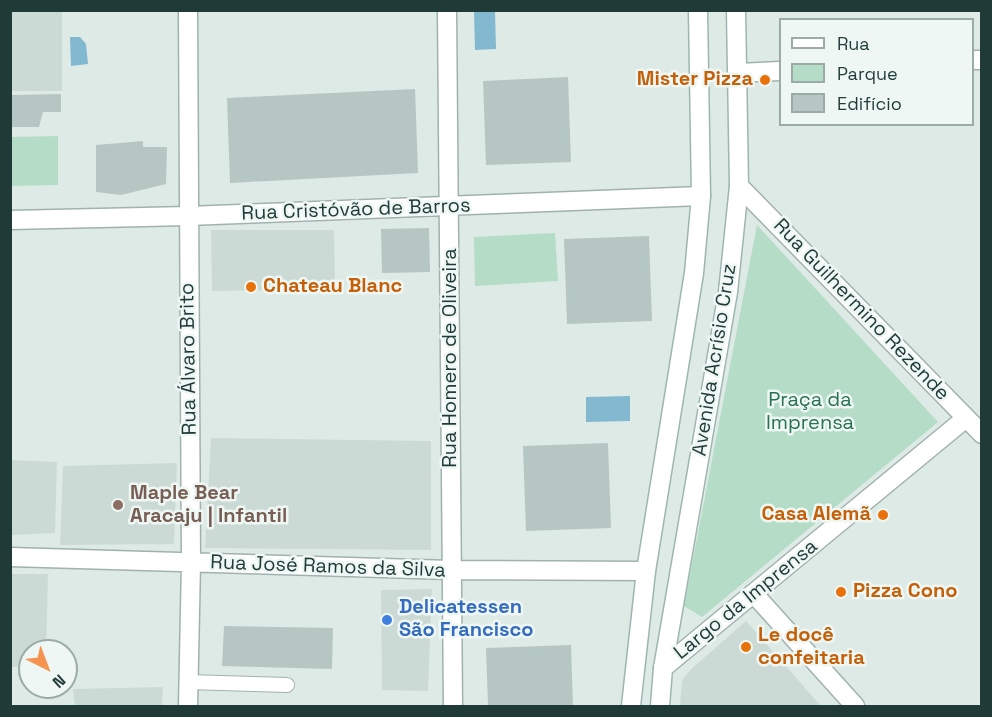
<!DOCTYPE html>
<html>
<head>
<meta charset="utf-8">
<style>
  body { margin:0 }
  #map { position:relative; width:992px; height:717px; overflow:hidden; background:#deeae6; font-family:"Space Grotesk",sans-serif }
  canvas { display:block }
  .frame { position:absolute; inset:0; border:12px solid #1f3a37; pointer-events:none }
  .legend { position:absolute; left:779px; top:18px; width:195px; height:108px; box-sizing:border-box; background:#eef7f4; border:2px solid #9baba8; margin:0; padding:8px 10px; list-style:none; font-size:18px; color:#1f3a37 }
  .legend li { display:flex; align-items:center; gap:12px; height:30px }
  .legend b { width:30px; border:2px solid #9baba8 }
  .north { position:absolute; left:18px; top:639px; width:60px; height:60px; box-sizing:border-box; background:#eef7f4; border:2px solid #9baba8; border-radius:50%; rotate:138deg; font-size:16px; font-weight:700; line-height:24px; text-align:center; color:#1f3a37 }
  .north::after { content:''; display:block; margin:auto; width:21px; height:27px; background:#f59450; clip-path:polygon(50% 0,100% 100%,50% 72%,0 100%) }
</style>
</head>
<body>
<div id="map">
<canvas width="992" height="717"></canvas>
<div class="frame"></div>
<ul class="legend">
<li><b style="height:8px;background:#fff"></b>Rua</li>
<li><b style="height:16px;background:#b5dcc6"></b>Parque</li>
<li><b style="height:16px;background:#b6c7c3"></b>Edifício</li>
</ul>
<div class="north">N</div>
</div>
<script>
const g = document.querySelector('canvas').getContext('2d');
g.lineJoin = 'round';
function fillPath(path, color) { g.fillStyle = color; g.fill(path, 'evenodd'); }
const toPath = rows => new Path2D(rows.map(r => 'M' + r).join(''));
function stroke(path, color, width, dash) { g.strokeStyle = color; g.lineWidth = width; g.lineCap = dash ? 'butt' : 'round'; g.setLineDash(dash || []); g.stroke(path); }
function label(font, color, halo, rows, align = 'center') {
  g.font = font + ' "Space Grotesk",sans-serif'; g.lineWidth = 5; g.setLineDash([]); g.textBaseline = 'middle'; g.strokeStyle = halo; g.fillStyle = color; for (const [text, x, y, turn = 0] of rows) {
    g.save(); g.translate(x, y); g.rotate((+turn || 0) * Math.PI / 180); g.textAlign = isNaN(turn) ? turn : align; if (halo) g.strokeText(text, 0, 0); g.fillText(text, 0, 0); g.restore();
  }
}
const built = toPath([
  [11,10,62,11,62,91,11,91],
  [211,230,334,230,335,289,212,291],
  [211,438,431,441,431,550,205,548],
  [11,460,57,462,55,533,11,535],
  [177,463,174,544,60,545,63,466],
  [11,574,48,574,46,651,30,651,30,667,11,667],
  [432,589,428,691,382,690,381,590],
  [746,621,821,706,680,706,682,681,690,670],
  [163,687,162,706,75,706,73,689]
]);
const green = toPath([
  [58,136,58,185,11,186,11,137],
  [757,225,938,422,702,617,684,606],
  [555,233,558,281,475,286,474,237]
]);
const water = toPath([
  [474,11,495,11,496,49,475,50],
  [70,37,80,37,86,44,88,64,71,66],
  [630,396,630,421,586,422,586,397]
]);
const building = toPath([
  [568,77,571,162,486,165,483,81],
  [415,89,418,173,230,183,227,98],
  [61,94,61,112,43,112,39,127,10,127,10,95],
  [143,141,143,147,167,147,166,184,121,195,96,192,96,145],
  [429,228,430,272,382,273,381,229],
  [649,236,652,321,567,324,564,239],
  [608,443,611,528,526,531,523,446],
  [224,626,333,628,332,669,222,666],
  [571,645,573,706,488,706,486,648]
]);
const lane = toPath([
  [188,682,287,685]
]);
const street = toPath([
  [447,10,453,706],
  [972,60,982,60],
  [738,73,780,71],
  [739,186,982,434],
  [10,220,188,216,701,196],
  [10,557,451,570,646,571],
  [754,594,855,706],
  [663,668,966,418],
  [188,706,191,563,188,10]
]);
const secondary = toPath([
  [631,706,646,571,694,273,701,196,698,10],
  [660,706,663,668,728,292,739,186,736,10]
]);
const markers = [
  [765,80,6,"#e8710a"],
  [251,287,6,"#e8710a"],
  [118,505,6,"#8d6e63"],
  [883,515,6,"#e8710a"],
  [841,592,6,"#e8710a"],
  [387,620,6,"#3f7fe0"],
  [746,647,6,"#e8710a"]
];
const foodNames = [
  ["Mister Pizza",753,80,"right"],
  ["Chateau Blanc",263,287],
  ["Casa Alemã",871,515,"right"],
  ["Pizza Cono",853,592],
  ["Le docê",758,636],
  ["confeitaria",758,659]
];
const streetNames = [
  ["Rua Cristóvão de Barros",356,210,-2],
  ["Rua Guilhermino Rezende",861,310,46],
  ["Rua Homero de Oliveira",451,358,-90],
  ["Rua Álvaro Brito",189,359,-91],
  ["Avenida Acrísio Cruz",715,360,-81],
  ["Rua José Ramos da Silva",328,567,2],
  ["Largo da Imprensa",746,600,-39]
];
const parkNames = [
  ["Praça da",810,401],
  ["Imprensa",810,424]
];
const educationNames = [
  ["Maple Bear",130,494],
  ["Aracaju | Infantil",130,517]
];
const shopNames = [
  ["Delicatessen",399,608],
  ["São Francisco",399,631]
];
fillPath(built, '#ccdad6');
fillPath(green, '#b5dcc6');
fillPath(water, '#83b8d1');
fillPath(building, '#b6c7c3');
stroke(lane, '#a1b2ae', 16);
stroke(street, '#a1b2ae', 21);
stroke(secondary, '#9db6b1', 21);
stroke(lane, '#fff', 14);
stroke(street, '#fff', 18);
stroke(secondary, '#fff', 18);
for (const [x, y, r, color] of markers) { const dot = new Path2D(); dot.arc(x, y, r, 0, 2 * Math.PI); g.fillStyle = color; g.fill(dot); stroke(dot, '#eef7f4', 2); }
label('bold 20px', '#c56008', '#eef7f4', foodNames, 'left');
label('20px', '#1f3a37', '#eef7f4', streetNames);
label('20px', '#287151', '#eef7f4', parkNames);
label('bold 20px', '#785e54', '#eef7f4', educationNames, 'left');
label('bold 20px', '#366cbe', '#eef7f4', shopNames, 'left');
</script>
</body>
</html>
